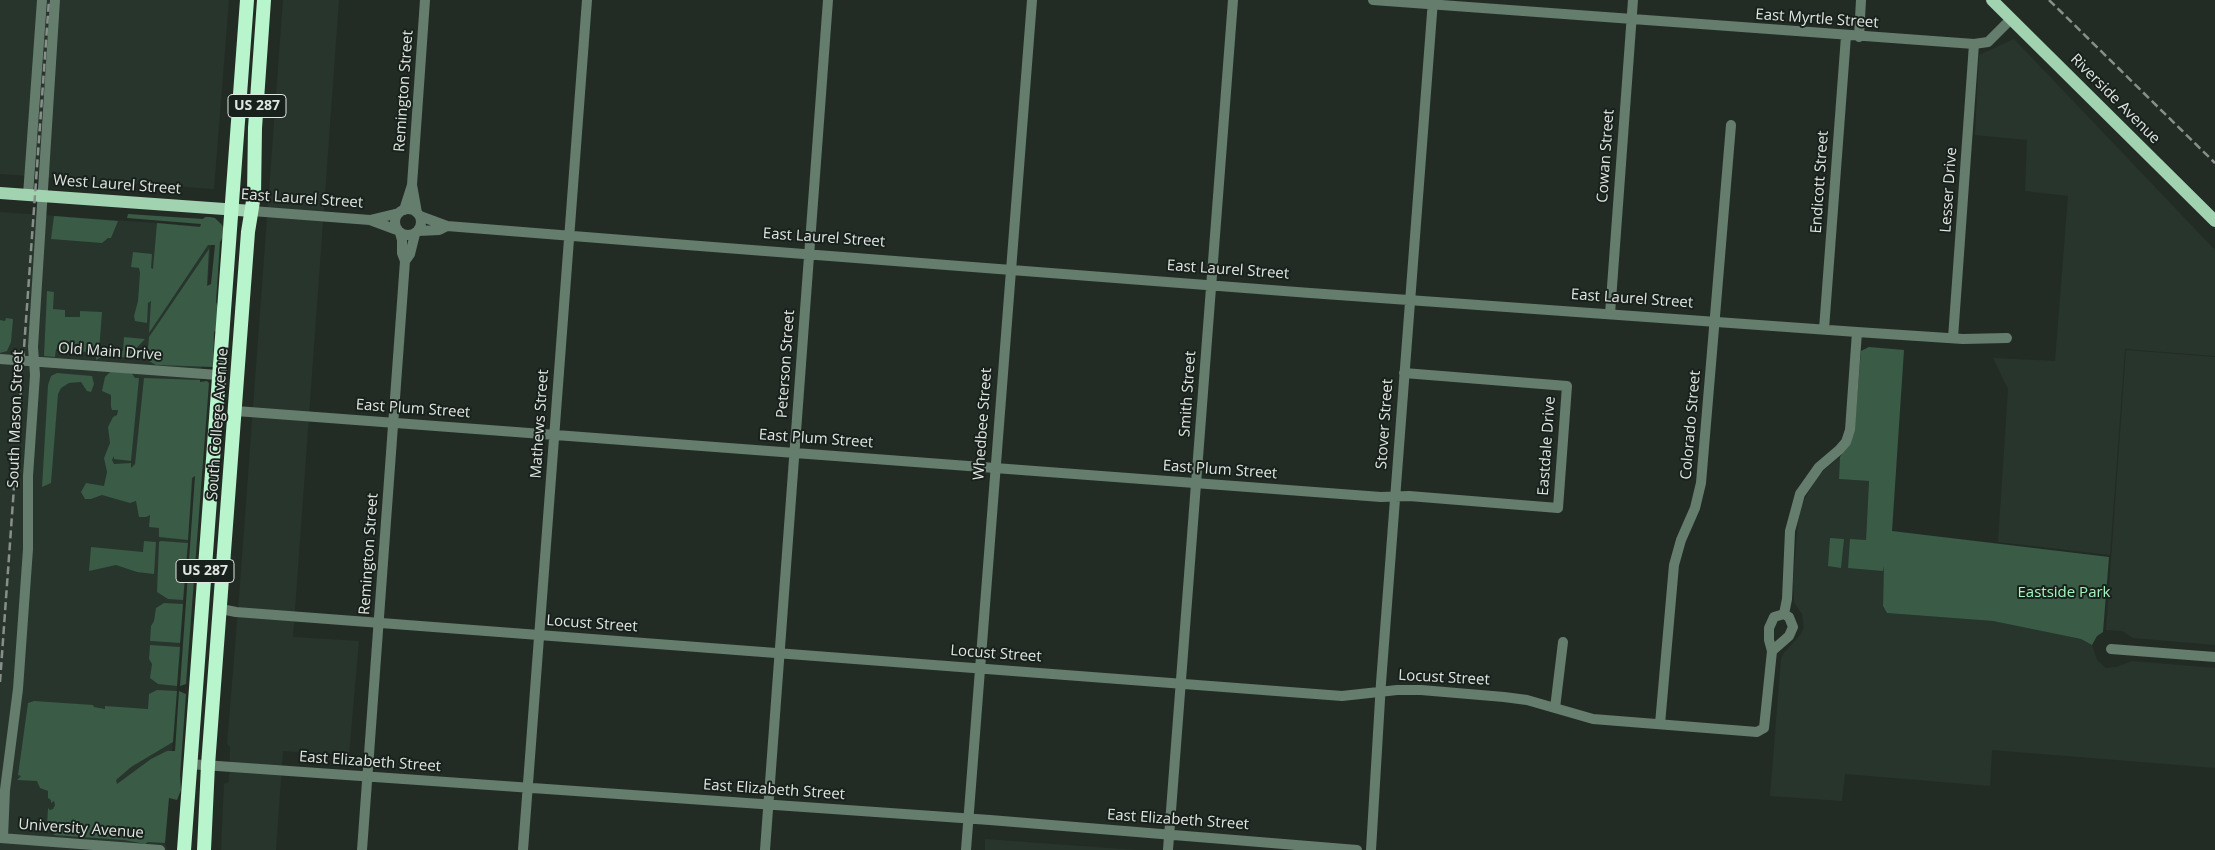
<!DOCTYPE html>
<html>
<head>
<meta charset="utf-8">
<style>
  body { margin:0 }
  canvas { display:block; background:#232b25 }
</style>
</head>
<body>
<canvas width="2215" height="850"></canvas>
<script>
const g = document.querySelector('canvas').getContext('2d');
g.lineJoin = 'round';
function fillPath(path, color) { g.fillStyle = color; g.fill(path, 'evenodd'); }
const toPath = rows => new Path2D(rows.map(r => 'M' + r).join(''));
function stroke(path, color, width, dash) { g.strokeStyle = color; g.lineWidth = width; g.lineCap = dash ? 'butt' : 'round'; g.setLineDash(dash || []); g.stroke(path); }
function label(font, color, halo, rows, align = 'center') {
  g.font = font + ' "Open Sans",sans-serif'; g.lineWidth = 4; g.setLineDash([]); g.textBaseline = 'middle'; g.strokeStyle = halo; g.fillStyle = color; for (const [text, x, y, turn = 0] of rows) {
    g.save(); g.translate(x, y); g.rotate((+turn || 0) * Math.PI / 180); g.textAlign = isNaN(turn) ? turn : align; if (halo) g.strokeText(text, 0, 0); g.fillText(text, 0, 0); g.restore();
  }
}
const built = toPath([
  [0,0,229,0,214,189,0,174],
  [283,0,339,0,293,637,359,641,349,755,283,751,276,850,221,850,224,784,229,782,230,747,227,744,239,598],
  [2014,39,2215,250,2215,356,2125,349,2110,555,1998,542,2008,389,1993,358,2055,361,2068,196,2025,191,2027,140,1975,135,1979,55],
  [0,212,212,227,165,843,167,850,0,850],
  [2126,350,2215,357,2215,645,2133,638,2122,631,2106,630],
  [1840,457,1839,479,1869,481,1866,540,1875,542,1885,552,1883,606,1887,613,1993,621,2081,639,2092,645,2097,660,2106,668,2116,667,2132,661,2215,668,2215,768,1992,750,1990,786,1845,774,1842,801,1770,796,1781,659,1784,653,1801,634,1804,627,1802,614,1794,602,1793,582,1799,511,1814,481,1825,469],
  [985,839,1136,850,985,850]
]);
const green = toPath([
  [128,214,203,219,205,217,210,217,215,218,222,225,225,233,220,242,216,302,219,310,218,329,214,332,213,367,156,365,147,360,149,337,209,249,207,286,211,284,215,245,208,245,149,333,151,301,148,303,147,323,135,321,134,316,138,301,140,273,139,268,131,267,133,252,152,254,151,268,153,269,157,223,200,227,201,224,127,218],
  [54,216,118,221,111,238,108,238,102,243,51,239],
  [47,291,54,292,53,309,65,310,65,317,80,317,80,311,102,312,99,351,106,352,103,356,96,360,96,353,56,349,55,357,44,356],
  [6,318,13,319,11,342,7,351,0,353,0,320,5,321],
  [124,337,145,339,127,358,121,357,118,351,123,351],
  [1869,347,1904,350,1892,531,2109,557,2103,632,2097,636,2092,645,2081,639,1993,621,1887,613,1883,606,1884,566,1883,571,1848,568,1850,539,1866,540,1869,481,1839,479,1840,457,1854,434,1861,351],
  [111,371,131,372,135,378,139,378,131,461,114,459,114,456,112,460,114,464,131,463,131,468,135,464,144,378,200,380,200,382,207,381,209,383,186,684,180,686,195,476,192,478,188,540,159,537,159,528,149,527,150,515,146,517,139,517,136,501,130,503,102,495,91,499,85,499,81,492,86,483,104,486,107,472,104,458,110,443,108,427,113,417,117,415,118,410,112,410,111,407,111,395,102,391,105,377],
  [57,373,92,376,94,384,91,392,87,391,81,382,69,383,61,388,58,394,51,483,42,487,48,385,51,376],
  [1830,538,1844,539,1841,568,1828,566],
  [144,541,156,542,154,574,137,572,116,565,89,571,91,547,143,552],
  [161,541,188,543,183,600,168,599,157,592,159,542],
  [164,603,183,604,180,643,150,641,151,626,154,621,156,608],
  [150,645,180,647,177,686,158,684,150,678,152,664,149,659],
  [157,690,177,691,173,742,131,767,116,780,117,784,151,759,167,751,175,751,179,691,186,694,180,775,181,790,177,800,169,798,165,843,148,842,145,844,124,840,53,835,62,827,62,824,46,832,36,829,40,826,47,826,48,808,50,810,53,809,55,805,54,801,51,803,51,800,48,798,48,791,40,788,37,781,17,780,21,776,18,775,28,703,34,701,93,705,94,707,105,709,105,706,148,709,149,694]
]);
const minor = toPath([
  [1373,0,1974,44,1988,42,2011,19],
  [1859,37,1861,0],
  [28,195,42,0],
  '395 222a13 13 0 1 1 26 0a13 13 0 1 1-26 0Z',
  [404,210,412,185],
  [252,211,370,220,397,230],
  [417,213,412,185,425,0],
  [420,216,447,226,661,243,1310,293,1857,332,1963,339,2007,338],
  [370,220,399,213],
  [418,231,439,230,447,226],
  [405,261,410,254,415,234],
  [1610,314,1633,0],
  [1824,329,1846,36],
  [1953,338,1974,44],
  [0,359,218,375],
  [236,411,1381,497,1409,496,1558,508,1567,386,1404,373],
  [221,609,236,612,1342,696,1397,690,1421,690,1504,697,1527,700,1593,719,1757,732,1764,728,1772,651,1789,636,1793,627,1789,617,1784,614,1774,617,1769,628,1769,640,1772,651],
  [1784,614,1787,599,1790,531,1800,494,1819,467,1839,450,1846,442,1850,430,1857,332],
  [2111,649,2215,657],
  [1555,708,1563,642],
  [1660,724,1674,565,1681,540,1695,508,1701,483,1731,125],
  [189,764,990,820,1357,850],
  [0,838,160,850],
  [3,838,5,790,18,689,28,549,28,476,35,375,33,347,55,0],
  [362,850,405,261,402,253,402,240,400,233],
  [523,850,587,0],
  [765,850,828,0],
  [966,850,1032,0],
  [1168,850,1233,0],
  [1371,850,1381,683,1433,0]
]);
const major = toPath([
  [1992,0,2215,221],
  [0,193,252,211]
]);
const highway = toPath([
  [184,850,247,0],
  [204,850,208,765,248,232,254,195,255,128,264,0]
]);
const rail = toPath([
  [2049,0,2215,163],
  [0,682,49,0]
]);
const shields = [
  [257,106,58],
  [205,571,58]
];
const shieldNames = [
  ["US 287",257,106],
  ["US 287",205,571]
];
const streetNames = [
  ["East Myrtle Street",1817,19,4],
  ["Remington Street",404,91,-86],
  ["Riverside Avenue",2115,99,45],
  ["Cowan Street",1606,156,-86],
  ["Endicott Street",1820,182,-86],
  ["West Laurel Street",117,185,4],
  ["Lesser Drive",1949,190,-86],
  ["East Laurel Street",302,199,4],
  ["East Laurel Street",824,238,4],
  ["East Laurel Street",1228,270,4],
  ["East Laurel Street",1632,299,4],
  ["Old Main Drive",110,352,4],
  ["Peterson Street",786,364,-86],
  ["Smith Street",1188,394,-86],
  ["East Plum Street",413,409,4],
  ["South Mason Street",16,419,-88],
  ["South College Avenue",218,424,-86],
  ["Mathews Street",540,424,-86],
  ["Whedbee Street",983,424,-86],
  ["Stover Street",1385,424,-86],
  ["Colorado Street",1691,425,-85],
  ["East Plum Street",816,439,4],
  ["Eastdale Drive",1547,446,-86],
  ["East Plum Street",1220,470,4],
  ["Remington Street",369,554,-86],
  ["Locust Street",592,624,4],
  ["Locust Street",996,654,4],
  ["Locust Street",1444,678,3],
  ["East Elizabeth Street",370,762,4],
  ["East Elizabeth Street",774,790,4],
  ["East Elizabeth Street",1178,820,4],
  ["University Avenue",81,829,4]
];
const parkNames = [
  ["Eastside Park",2064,593]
];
fillPath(built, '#27352c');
fillPath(green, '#3a5b45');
stroke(minor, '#657d6d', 10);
stroke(major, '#a1d3b1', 12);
stroke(highway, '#b8f5cc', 14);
stroke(rail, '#888f8a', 2.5, [8, 4]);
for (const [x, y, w] of shields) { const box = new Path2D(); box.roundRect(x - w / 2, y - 11.5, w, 23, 4); g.fillStyle = '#19211c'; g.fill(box); stroke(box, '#e0e6e2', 1); }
label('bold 14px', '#e0e6e2', null, shieldNames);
label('15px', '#e0e6e2', '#19211c', streetNames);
label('15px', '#a1f6bf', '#19211c', parkNames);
</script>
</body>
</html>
